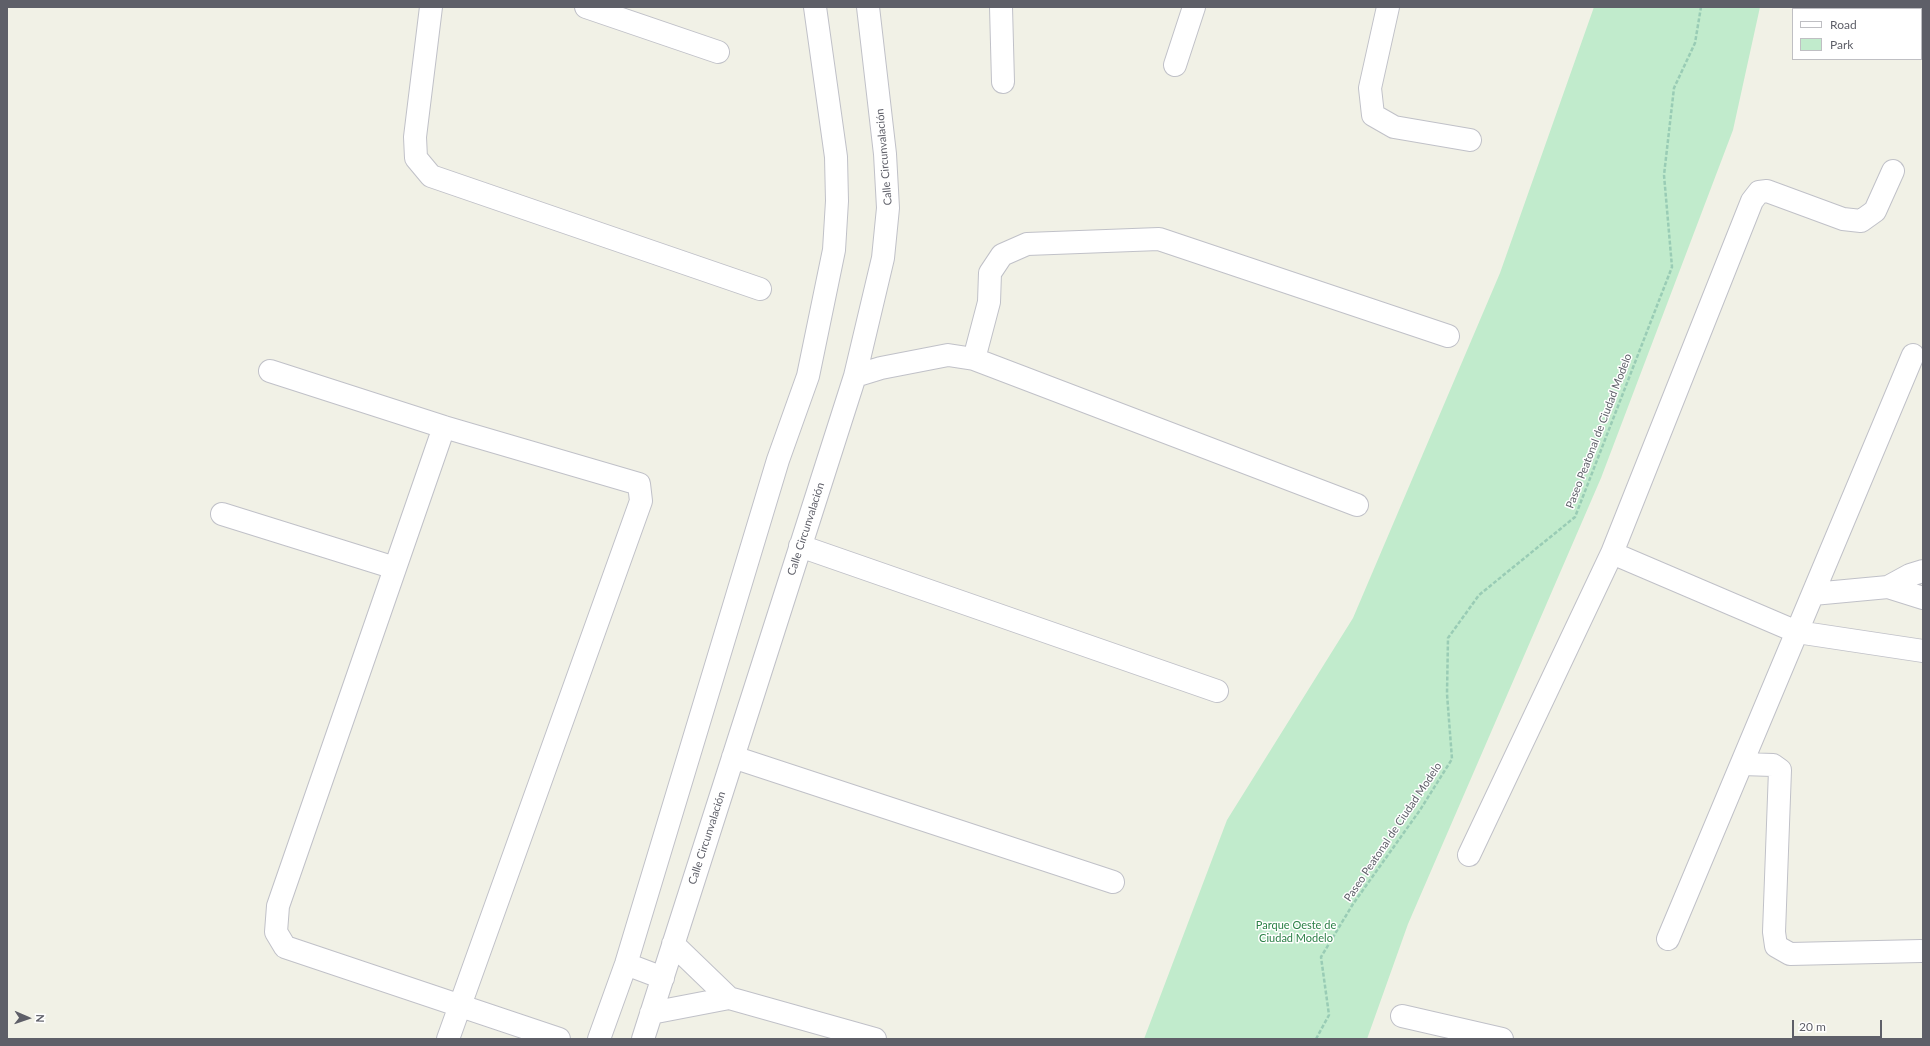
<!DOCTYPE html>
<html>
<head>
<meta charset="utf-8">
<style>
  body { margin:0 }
  #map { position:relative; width:1930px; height:1046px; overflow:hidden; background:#f1f1e6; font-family:Lato,sans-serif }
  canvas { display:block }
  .frame { position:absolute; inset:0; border:8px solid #5e5f68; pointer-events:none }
  .legend { position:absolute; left:1792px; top:8px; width:130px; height:52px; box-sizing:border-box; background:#fff; border:1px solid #bfbfc3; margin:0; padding:5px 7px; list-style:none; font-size:12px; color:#5e5f68 }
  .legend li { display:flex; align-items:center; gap:8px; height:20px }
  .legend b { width:20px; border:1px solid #bfbfc3 }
  .north { position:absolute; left:8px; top:998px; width:40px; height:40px; -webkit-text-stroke:3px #fff; paint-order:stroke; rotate:92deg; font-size:11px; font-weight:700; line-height:16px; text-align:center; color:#5e5f68 }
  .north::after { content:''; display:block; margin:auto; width:14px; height:18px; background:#5e5f68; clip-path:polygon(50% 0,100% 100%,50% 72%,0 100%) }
  .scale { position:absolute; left:1792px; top:1020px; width:90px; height:18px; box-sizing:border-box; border:2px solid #5e5f68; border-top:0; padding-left:5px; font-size:12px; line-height:14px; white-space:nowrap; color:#5e5f68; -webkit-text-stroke:3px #fff; paint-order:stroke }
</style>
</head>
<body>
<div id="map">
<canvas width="1930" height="1046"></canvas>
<div class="frame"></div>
<ul class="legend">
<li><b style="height:5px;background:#fff"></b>Road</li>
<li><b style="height:11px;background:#c1ebcc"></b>Park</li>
</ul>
<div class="north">N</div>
<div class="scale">20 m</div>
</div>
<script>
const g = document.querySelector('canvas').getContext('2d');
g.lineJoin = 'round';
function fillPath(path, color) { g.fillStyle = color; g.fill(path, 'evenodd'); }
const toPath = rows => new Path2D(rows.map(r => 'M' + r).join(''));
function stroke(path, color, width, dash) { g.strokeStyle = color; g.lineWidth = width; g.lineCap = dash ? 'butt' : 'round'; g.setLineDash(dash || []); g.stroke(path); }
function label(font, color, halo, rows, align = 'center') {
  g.font = font + ' Lato,sans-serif'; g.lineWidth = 3; g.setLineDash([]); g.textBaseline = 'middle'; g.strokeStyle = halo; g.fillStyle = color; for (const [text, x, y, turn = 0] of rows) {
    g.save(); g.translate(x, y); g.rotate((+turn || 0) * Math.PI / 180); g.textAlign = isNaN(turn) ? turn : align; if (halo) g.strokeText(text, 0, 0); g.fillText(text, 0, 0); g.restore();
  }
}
const green = toPath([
  [1594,7,1760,7,1733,130,1601,478,1408,924,1367,1039,1144,1039,1227,820,1353,618,1500,273]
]);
const path = toPath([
  [1316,1039,1329,1015,1321,957,1353,904,1420,810,1452,759,1447,694,1448,638,1479,595,1575,517,1672,267,1664,175,1674,88,1695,43,1701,7]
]);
const street = toPath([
  [431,7,415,137,416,158,431,176,760,289],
  [586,7,718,52],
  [1001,7,1003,82],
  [1388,7,1370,88,1373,115,1394,127,1470,140],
  [1175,65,1194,7],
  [974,359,989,302,990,273,1002,255,1027,244,1159,239,1448,336],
  [270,371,444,427,639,484,641,501,448,1039],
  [855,376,881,368,948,355,974,359,1357,505],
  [444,427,278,906,276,932,285,947,559,1039],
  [222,514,395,568],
  [800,546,1217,691],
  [1612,553,1797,632,1923,651],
  [1888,587,1910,575,1923,571],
  [1813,594,1888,587,1923,598],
  [733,757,1113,882],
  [1742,764,1773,765,1780,770,1774,932,1776,946,1790,954,1921,951],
  [1469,855,1612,553,1752,201,1759,192,1767,191,1843,219,1861,221,1875,211,1893,171],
  [1668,939,1913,355],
  [673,944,729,998],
  [626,964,663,978],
  [651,1013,729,998,875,1039],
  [1402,1016,1502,1039],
  [599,1039,626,964,778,460,808,376,834,250,837,201,836,157,815,7],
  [643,1039,855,376,883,258,888,208,885,154,868,7]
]);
const streetNames = [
  ["Calle Circunvalación",884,157,-95],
  ["Paseo Peatonal de Ciudad Modelo",1599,431,-69],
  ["Calle Circunvalación",806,529,-72],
  ["Paseo Peatonal de Ciudad Modelo",1393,832,-56],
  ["Calle Circunvalación",707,838,-72]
];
const parkNames = [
  ["Parque Oeste de",1296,925],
  ["Ciudad Modelo",1296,938]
];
fillPath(green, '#c1ebcc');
stroke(street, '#c0c1c8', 24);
stroke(path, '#99ccb5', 2.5, [4, 2]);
stroke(street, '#fff', 22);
label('11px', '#5e5f68', '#fff', streetNames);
label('11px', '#2c8047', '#fff', parkNames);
</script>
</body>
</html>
